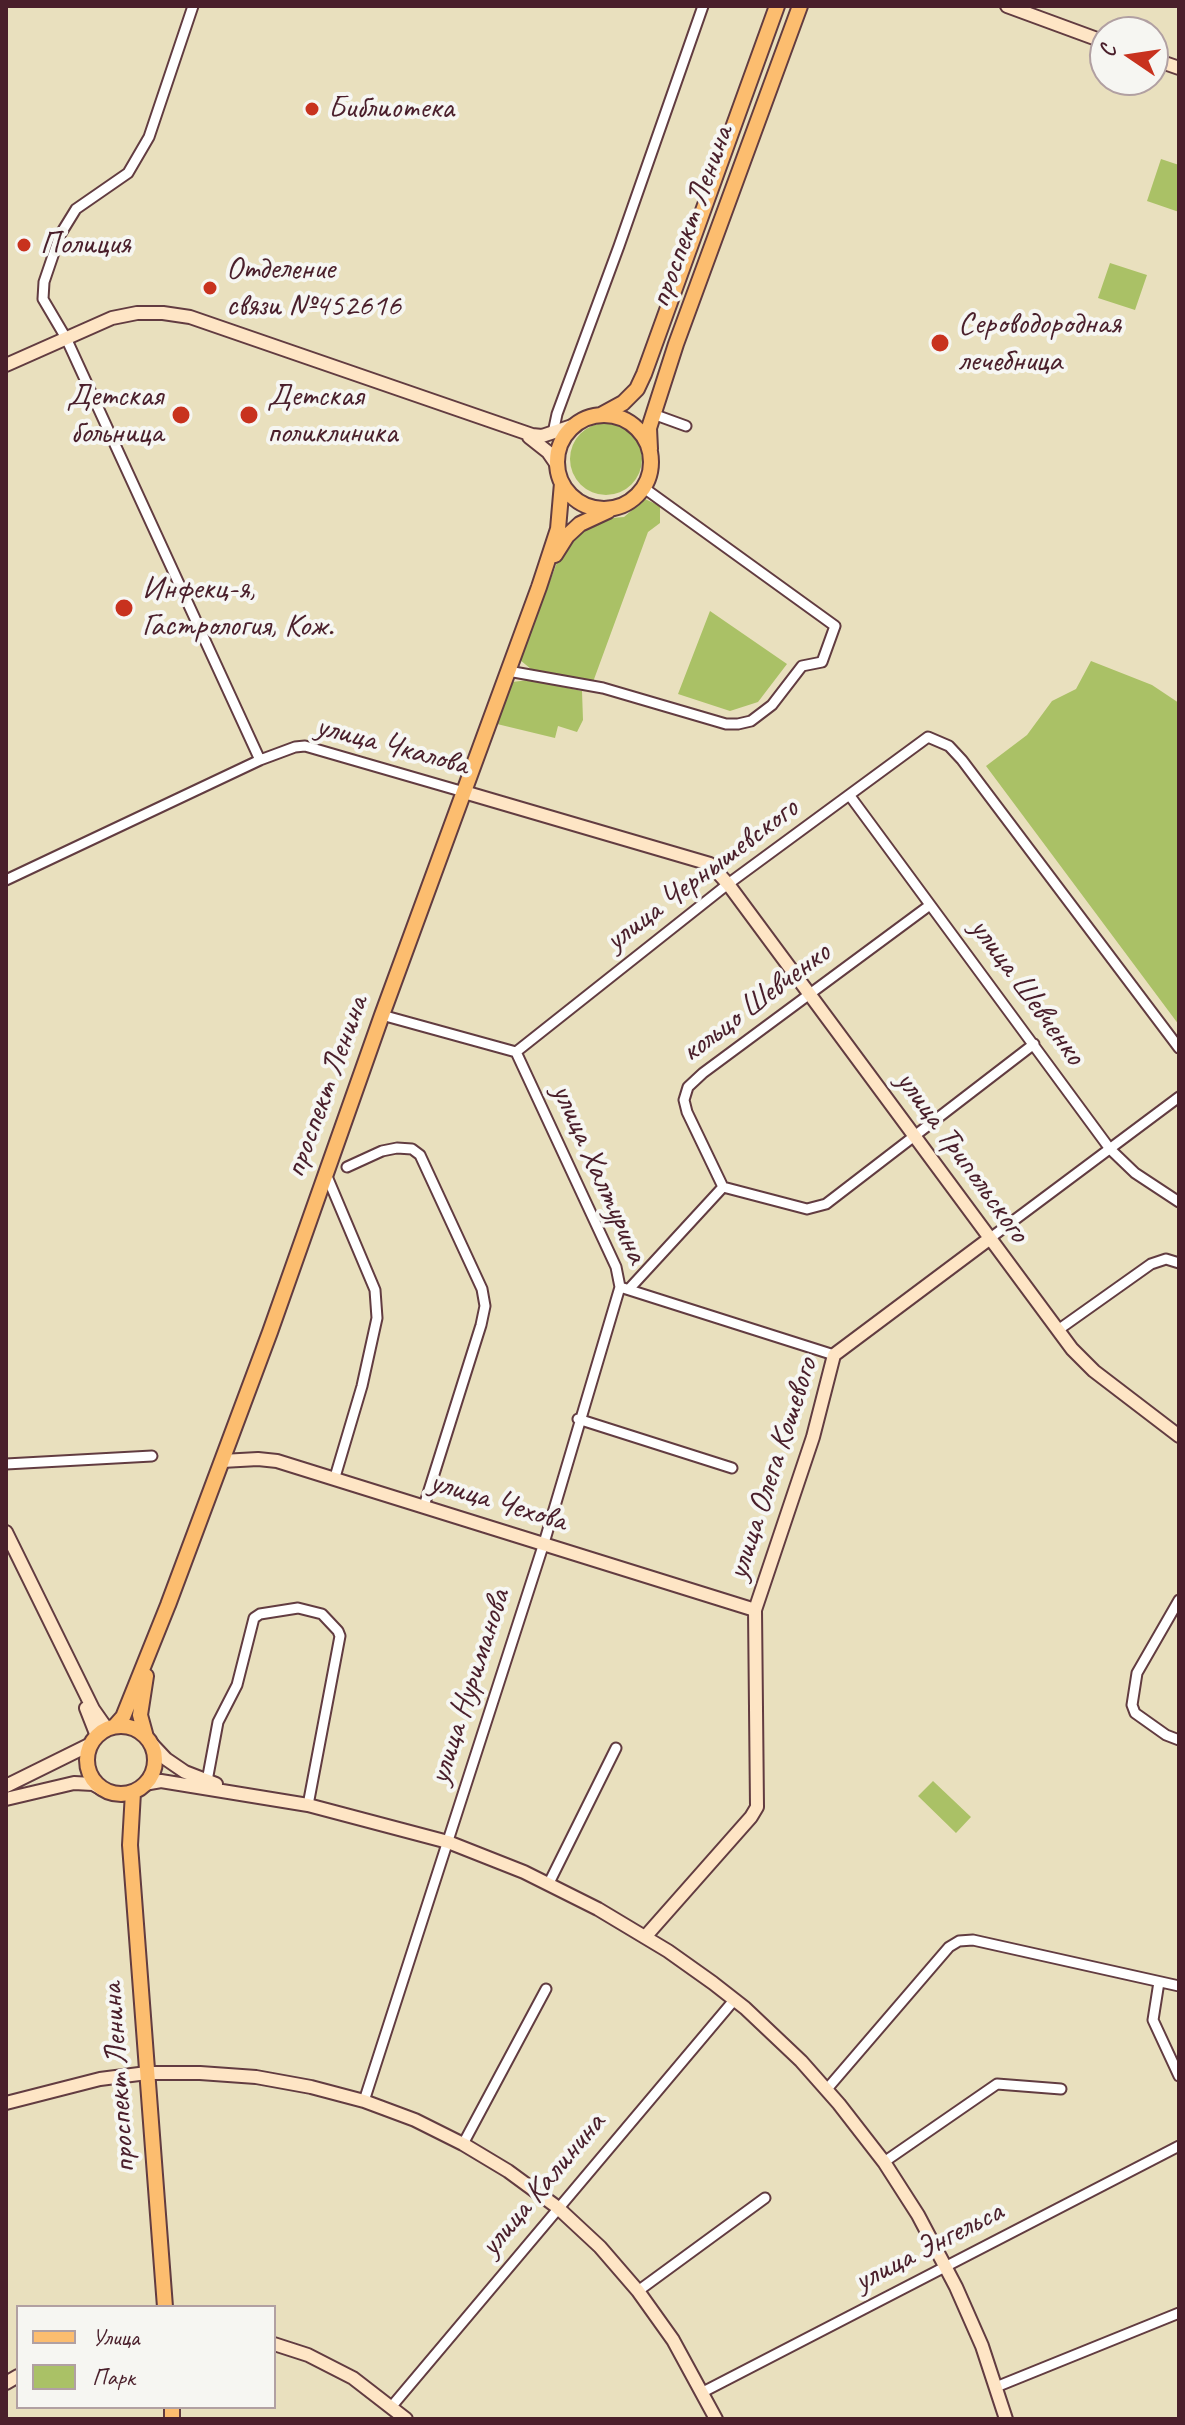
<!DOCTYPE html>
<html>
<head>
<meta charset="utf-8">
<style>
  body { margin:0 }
  #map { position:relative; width:1185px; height:2425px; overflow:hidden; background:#e9e0be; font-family:Caveat,sans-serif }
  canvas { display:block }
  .frame { position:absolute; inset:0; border:8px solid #4a1f2b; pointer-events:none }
  .legend { position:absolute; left:16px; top:2305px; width:260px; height:104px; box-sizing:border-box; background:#f6f6f2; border:2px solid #b1a0a2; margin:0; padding:10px 14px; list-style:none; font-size:24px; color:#4a1f2b }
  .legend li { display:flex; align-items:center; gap:16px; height:40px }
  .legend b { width:40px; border:2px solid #b1a0a2 }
  .north { position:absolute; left:1089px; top:16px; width:80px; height:80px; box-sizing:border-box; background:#f6f6f2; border:2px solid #b1a0a2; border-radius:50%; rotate:283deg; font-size:22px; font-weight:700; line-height:32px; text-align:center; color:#4a1f2b }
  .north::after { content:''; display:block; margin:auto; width:28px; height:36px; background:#c8321e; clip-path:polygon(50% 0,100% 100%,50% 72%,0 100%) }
</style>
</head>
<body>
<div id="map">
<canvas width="1185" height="2425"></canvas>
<div class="frame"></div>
<ul class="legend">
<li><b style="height:10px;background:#fcbd6f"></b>Улица</li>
<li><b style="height:22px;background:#aac166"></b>Парк</li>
</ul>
<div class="north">С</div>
</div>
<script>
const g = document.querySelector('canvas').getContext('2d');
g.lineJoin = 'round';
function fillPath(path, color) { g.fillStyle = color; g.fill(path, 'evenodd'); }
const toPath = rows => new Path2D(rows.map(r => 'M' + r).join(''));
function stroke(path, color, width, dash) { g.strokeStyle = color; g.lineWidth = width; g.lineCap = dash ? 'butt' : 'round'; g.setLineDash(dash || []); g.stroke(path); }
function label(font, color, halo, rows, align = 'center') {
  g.font = font + ' Caveat,sans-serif'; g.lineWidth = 8; g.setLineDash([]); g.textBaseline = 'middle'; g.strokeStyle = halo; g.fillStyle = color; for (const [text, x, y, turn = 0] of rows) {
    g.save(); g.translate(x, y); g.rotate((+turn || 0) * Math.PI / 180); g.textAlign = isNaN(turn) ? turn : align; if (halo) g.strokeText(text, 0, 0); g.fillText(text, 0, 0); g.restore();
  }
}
const green = toPath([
  [1161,159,1179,165,1179,212,1147,201],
  [1110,263,1147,275,1135,310,1098,298],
  '570 459a36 36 0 1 1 72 0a36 36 0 1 1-72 0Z',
  [645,499,660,506,660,523,648,532,593,682,531,669,520,660,561,552,576,532,599,519,624,517],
  [710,611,787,664,758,702,730,711,678,694],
  [1091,661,1152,685,1179,703,1179,1025,986,766,1027,735,1052,701,1076,689],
  [529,680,582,691,583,720,577,732,558,726,555,738,497,724,512,682],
  [933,1781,971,1817,956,1833,918,1796]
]);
const street = toPath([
  [193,6,149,137,128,173,76,209,60,235,44,282,43,299,66,338,260,760],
  [653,414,686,426],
  [553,433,557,414,619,246,703,6],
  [508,671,603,688,726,724,738,724,751,721,772,705,802,666,822,662,835,626,644,488],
  [850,796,1110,1149,1135,1173,1179,1202],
  [6,880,260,760,295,747,305,746,464,792],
  [930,905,703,1073,688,1087,684,1100,687,1112,723,1187,807,1209,826,1204,1034,1044],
  [389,1017,516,1052],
  [516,1052,728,884,928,737,949,746,962,760,1179,1048],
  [347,1167,382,1151,397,1148,412,1149,420,1155,482,1289,485,1306,481,1325,424,1506],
  [326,1174,375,1290,377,1318,362,1386,335,1477],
  [989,1239,1179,1097],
  [620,1287,834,1355],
  [630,1288,723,1187],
  [1058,1330,1151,1264,1166,1259,1179,1263],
  [578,1419,732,1468],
  [6,1464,152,1456],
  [1179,1600,1137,1673,1132,1705,1135,1713,1166,1735,1179,1740],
  [207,1781,218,1722,237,1685,254,1618,260,1614,298,1608,322,1614,338,1631,340,1636,308,1805],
  [549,1883,616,1748],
  [1159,1982,1153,2020,1179,2076],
  [827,2089,949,1947,959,1941,973,1940,1179,1986],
  [364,2101,544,1543,620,1287,616,1267,516,1052],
  [463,2144,546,1989],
  [884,2162,997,2084,1061,2089],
  [638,2291,765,2198],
  [996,2387,1179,2313],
  [703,2392,1179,2146],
  [392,2406,735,1999]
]);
const secondary = toPath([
  [1007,6,1105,42],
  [1153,59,1179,68],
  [6,365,112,318,137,313,163,313,190,317,532,435,542,436,575,425],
  [529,437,548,452,557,465],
  [464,792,710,864,728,884,1072,1349,1094,1371,1179,1436],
  [222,1461,258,1459,277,1461,755,1610],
  [6,1532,93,1709,107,1729],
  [86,1708,97,1736],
  [151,1743,166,1759,185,1772,216,1784],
  [144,1784,161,1781,308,1805,448,1842,524,1872,598,1909,668,1951,713,1983,745,2008,801,2061,839,2104,884,2162,918,2215,956,2287,982,2346,1006,2419],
  [6,1786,91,1744],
  [6,1799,74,1783,93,1784,102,1789],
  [645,1937,751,1817,757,1807,755,1610,813,1437,834,1355,989,1239],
  [6,2103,100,2079,147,2073,200,2073,256,2077,311,2087,364,2101,415,2120,463,2144,508,2171,557,2207,600,2247,638,2291,673,2340,716,2419],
  [274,2344,308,2355,353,2378,406,2419],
  [6,2383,18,2376]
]);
const primary = toPath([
  '557 462a47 47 0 1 1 94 0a47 47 0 1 1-94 0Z',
  [601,415,623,403,637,389,644,374,777,6],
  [650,449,649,428,676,344,800,6],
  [555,555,567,536,580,524,608,511],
  [146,1676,140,1715,146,1737],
  '87 1760a34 34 0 1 1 68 0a34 34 0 1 1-68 0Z',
  [115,1726,123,1717,168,1605,270,1332,382,1015,539,587,558,529,562,483],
  [133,1792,130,1845,165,2307],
  [172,2407,172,2419]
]);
const markers = [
  [312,109,8,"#c8321e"],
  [24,245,8,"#c8321e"],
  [210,288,8,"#c8321e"],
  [940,343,10,"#c8321e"],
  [181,415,10,"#c8321e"],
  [249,415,10,"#c8321e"],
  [124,608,10,"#c8321e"]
];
const poiNames = [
  ["Библиотека",328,109],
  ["Полиция",40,245],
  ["Отделение",226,270],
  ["связи №452616",226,307],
  ["Сероводородная",958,325],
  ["лечебница",958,362],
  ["Детская",163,397,"right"],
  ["больница",163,434,"right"],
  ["Детская",267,397],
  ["поликлиника",267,434],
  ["Инфекц-я,",142,590],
  ["Гастрология, Кож.",142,627]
];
const streetNames = [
  ["проспект Ленина",692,217,-70],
  ["улица Чкалова",392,746,15],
  ["улица Чернышевского",702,875,-37],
  ["улица Шевченко",1027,992,54],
  ["кольцо Шевченко",756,1003,-37],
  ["проспект Ленина",327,1087,-70],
  ["улица Трипольского",962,1157,54],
  ["улица Халтурина",599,1174,66],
  ["улица Олега Кошевого",773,1469,-72],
  ["улица Чехова",498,1502,17],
  ["улица Нуриманова",470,1687,-72],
  ["проспект Ленина",119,2078,-94],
  ["улица Калинина",543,2185,-50],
  ["улица Энгельса",929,2247,-27]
];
fillPath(green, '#aac166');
stroke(street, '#623c41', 13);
stroke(secondary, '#623c41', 16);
stroke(primary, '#623c41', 18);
stroke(street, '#fff', 9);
stroke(secondary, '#fee5c5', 12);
stroke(primary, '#fcbd6f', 14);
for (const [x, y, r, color] of markers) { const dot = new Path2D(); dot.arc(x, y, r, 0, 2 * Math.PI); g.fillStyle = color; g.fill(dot); stroke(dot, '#f6f6f2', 3); }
label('32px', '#4a1f2b', '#f6f6f2', poiNames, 'left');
label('32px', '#4a1f2b', '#f6f6f2', streetNames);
</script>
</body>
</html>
